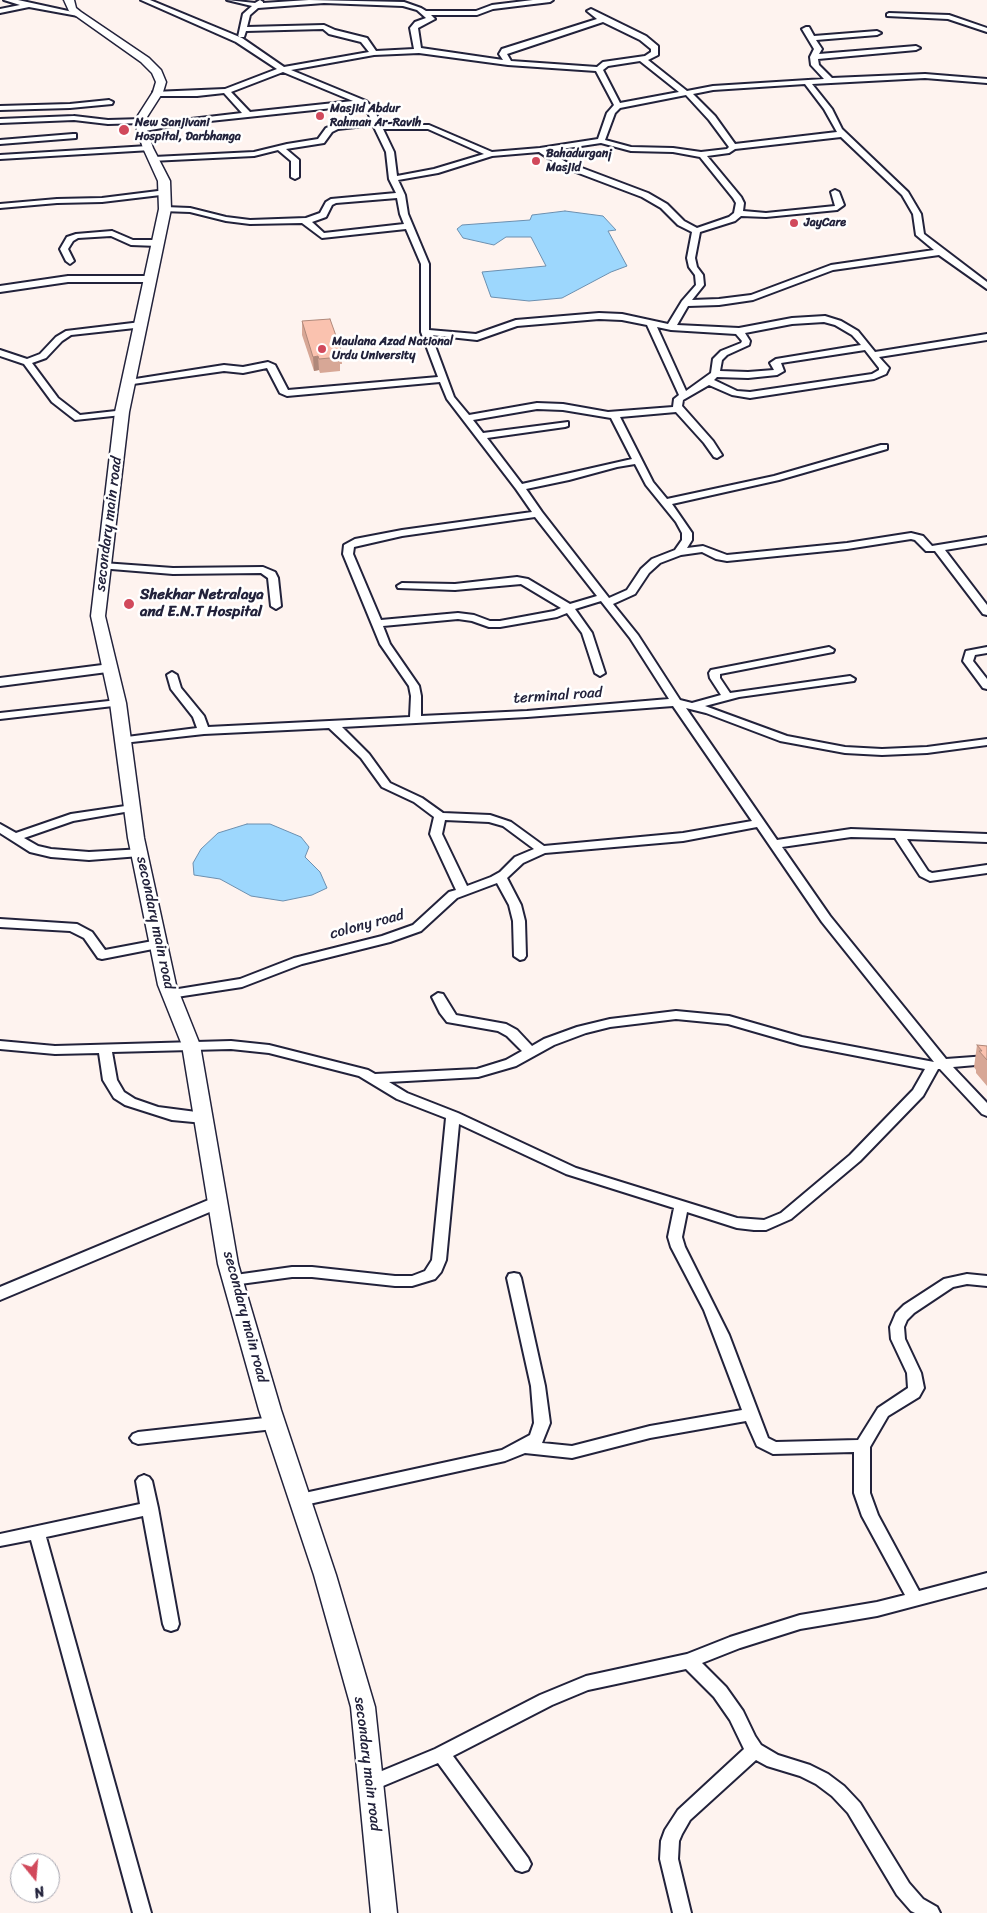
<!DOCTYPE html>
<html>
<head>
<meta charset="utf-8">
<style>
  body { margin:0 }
  #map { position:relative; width:987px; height:1913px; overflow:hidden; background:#fef3ef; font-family:Sriracha,sans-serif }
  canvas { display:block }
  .north { position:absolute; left:10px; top:1853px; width:50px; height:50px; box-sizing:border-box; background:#fff; border:1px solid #a7a7b1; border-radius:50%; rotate:163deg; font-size:14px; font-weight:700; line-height:20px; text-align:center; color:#22223b }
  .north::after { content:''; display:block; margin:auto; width:18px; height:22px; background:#d1495b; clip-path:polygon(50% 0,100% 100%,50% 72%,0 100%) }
</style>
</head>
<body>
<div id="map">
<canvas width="987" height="1913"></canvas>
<div class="north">N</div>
</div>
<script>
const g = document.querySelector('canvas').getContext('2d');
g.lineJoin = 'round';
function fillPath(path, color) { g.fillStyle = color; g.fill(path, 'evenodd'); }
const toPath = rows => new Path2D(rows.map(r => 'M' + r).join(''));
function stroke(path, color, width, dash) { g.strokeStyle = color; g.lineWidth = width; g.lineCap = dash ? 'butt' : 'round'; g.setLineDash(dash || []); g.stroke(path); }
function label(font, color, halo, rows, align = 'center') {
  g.font = font + ' Sriracha,sans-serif'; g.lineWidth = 5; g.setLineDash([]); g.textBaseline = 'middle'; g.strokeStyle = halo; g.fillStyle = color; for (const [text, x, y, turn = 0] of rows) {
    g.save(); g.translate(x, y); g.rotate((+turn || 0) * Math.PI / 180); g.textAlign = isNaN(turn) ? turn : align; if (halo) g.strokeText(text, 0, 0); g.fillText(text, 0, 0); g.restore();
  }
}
const water = toPath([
  [565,211,603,216,616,230,608,231,627,266,611,272,562,298,529,301,491,297,482,272,546,266,531,237,506,237,494,245,463,238,457,229,462,225,530,220,532,215,565,211],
  [247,824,270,824,301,837,309,847,305,857,320,872,327,888,312,895,283,901,251,896,220,879,194,875,193,863,201,849,218,833,247,824]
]);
const minor = toPath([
  [4,0,18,0,82,14,78,16,29,7,0,13,0,9,20,5,4,0],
  [141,0,150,0,242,38,284,67,369,52,361,42,329,34,323,29,246,31,244,37,238,37,243,14,252,6,227,0,255,3,260,0,263,2,263,3,309,0,404,2,421,8,426,11,476,11,492,5,533,0,553,0,550,2,493,9,477,15,431,15,435,19,433,20,418,28,421,48,503,60,499,54,502,49,597,19,587,11,591,9,646,36,658,46,658,55,648,60,687,91,713,86,824,79,811,65,810,57,814,49,802,29,806,27,809,27,814,36,877,31,881,33,877,35,816,40,822,49,819,54,916,46,920,48,916,50,818,59,819,65,832,78,925,74,987,79,987,83,925,78,812,84,832,109,842,129,908,192,921,214,924,234,987,282,987,289,939,255,833,270,753,300,719,305,688,306,677,325,739,328,792,318,825,316,841,321,858,331,875,352,987,334,987,340,879,357,889,368,886,374,874,379,750,398,732,395,709,385,683,400,682,406,713,441,722,455,717,458,714,457,704,443,676,412,620,417,653,482,667,499,774,476,881,445,887,445,887,449,779,480,672,504,692,533,692,540,687,548,703,546,727,555,847,543,911,533,923,536,932,546,987,537,987,543,945,550,987,605,987,615,983,614,935,551,926,551,915,540,911,539,847,549,727,561,716,559,702,552,681,555,660,563,649,573,635,594,613,604,638,635,680,700,692,703,721,695,710,678,709,673,711,670,829,647,834,650,833,652,720,674,720,678,730,693,850,676,855,679,854,681,739,697,705,706,787,736,845,747,882,749,927,747,987,739,987,745,927,753,882,755,845,753,780,741,706,713,686,708,777,840,851,829,987,834,987,842,907,839,928,871,932,873,987,865,987,873,930,881,920,876,895,838,851,837,782,847,830,916,946,1059,987,1056,987,1064,953,1067,987,1103,987,1116,982,1114,940,1069,938,1069,923,1096,860,1161,791,1219,766,1230,754,1230,737,1228,687,1212,682,1237,685,1247,729,1335,768,1438,776,1442,858,1440,878,1408,908,1388,907,1373,891,1339,890,1327,896,1313,904,1305,944,1279,967,1274,987,1276,987,1286,967,1284,953,1287,914,1313,907,1320,904,1327,905,1339,921,1373,924,1388,919,1397,888,1416,870,1447,870,1493,878,1515,919,1591,987,1573,987,1587,877,1616,800,1629,740,1648,702,1663,726,1687,743,1711,755,1736,761,1745,778,1755,810,1765,828,1774,844,1786,860,1803,909,1883,923,1899,937,1907,940,1913,915,1913,911,1911,897,1895,848,1813,832,1796,816,1784,800,1776,767,1766,756,1760,690,1820,682,1834,679,1841,678,1859,691,1913,673,1913,660,1859,661,1841,665,1830,678,1810,744,1749,730,1720,714,1697,686,1669,588,1690,552,1705,453,1756,528,1858,531,1864,528,1870,522,1872,516,1870,438,1763,371,1791,365,1788,362,1783,365,1778,435,1749,540,1695,586,1676,687,1654,730,1637,800,1615,877,1602,905,1595,862,1516,854,1493,854,1452,773,1454,757,1446,746,1421,650,1438,572,1458,525,1453,505,1461,300,1506,294,1504,292,1500,294,1496,300,1494,502,1450,530,1435,534,1423,531,1386,507,1278,509,1274,514,1273,519,1274,521,1278,545,1386,550,1423,542,1443,572,1446,650,1426,742,1410,704,1310,671,1247,668,1237,674,1208,566,1174,459,1124,446,1260,441,1272,435,1279,412,1286,395,1286,312,1277,292,1277,233,1285,228,1284,226,1280,228,1276,292,1267,312,1267,395,1276,412,1276,425,1271,432,1260,446,1118,397,1099,359,1076,269,1053,231,1049,112,1052,117,1080,124,1092,135,1099,158,1107,204,1113,209,1115,211,1118,209,1121,204,1123,172,1120,125,1105,114,1098,103,1080,99,1053,55,1054,0,1049,0,1041,55,1046,231,1041,269,1045,368,1070,375,1074,477,1069,506,1060,522,1051,507,1036,498,1031,447,1022,440,1013,432,997,438,993,443,994,456,1015,506,1024,517,1030,532,1046,544,1039,577,1027,610,1019,676,1011,729,1016,802,1037,934,1062,822,922,757,827,683,841,545,853,523,863,507,878,521,905,525,921,526,956,524,959,520,960,514,956,513,921,509,905,497,883,457,898,421,931,390,942,302,964,242,987,170,998,166,997,164,994,166,991,240,979,294,958,382,936,413,925,449,892,456,890,430,834,434,817,414,802,382,787,361,758,329,728,204,734,123,743,119,742,117,740,119,738,197,728,193,717,171,689,167,675,172,672,177,675,181,688,204,716,208,727,410,717,411,696,409,686,380,644,343,554,344,545,355,539,402,530,532,512,516,489,447,399,440,382,287,396,280,393,267,368,243,373,224,371,126,385,124,383,129,380,224,365,243,367,268,362,275,365,288,390,438,377,421,332,421,264,406,229,322,238,302,223,250,224,226,221,190,212,162,211,161,209,165,207,190,208,226,217,250,220,306,218,320,213,326,202,331,199,396,193,389,179,386,152,373,125,338,129,332,132,324,143,286,149,299,160,299,177,295,179,291,177,291,161,278,150,254,156,151,161,151,157,154,157,254,152,287,144,318,139,326,128,333,125,371,120,367,110,361,105,191,123,139,132,139,128,191,119,242,113,224,93,197,96,153,96,153,92,225,89,277,69,236,42,141,0],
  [324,3,403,6,417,10,426,18,415,22,410,28,414,49,376,51,367,38,335,30,324,25,247,27,250,15,258,8,324,3],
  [603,22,640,40,651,49,651,52,645,56,603,62,597,67,511,61,507,54,603,22],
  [419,53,508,65,596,71,614,105,607,113,598,139,540,148,492,152,429,125,381,125,374,109,366,101,291,70,374,55,419,53],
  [640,61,679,92,620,103,603,70,608,66,640,61],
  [283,72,353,101,250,112,231,92,283,72],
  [805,84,824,109,837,132,735,144,715,116,693,94,713,90,805,84],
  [686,95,709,120,729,147,727,149,701,152,673,148,631,147,605,140,615,113,620,108,686,95],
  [383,129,428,129,484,154,434,169,397,176,394,152,383,129],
  [841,137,902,195,913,214,916,235,934,250,831,265,751,295,719,299,692,300,704,285,703,275,697,267,695,258,700,232,735,221,741,216,766,217,837,210,844,205,839,192,835,190,831,192,835,206,766,213,743,211,744,203,741,197,707,156,729,153,735,149,841,137],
  [601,143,631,151,673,152,700,157,733,198,736,203,734,213,729,217,697,228,684,221,667,204,648,193,566,162,548,151,601,143],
  [539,152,560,166,642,197,661,208,678,225,692,232,687,258,689,267,695,275,696,285,682,301,668,324,622,314,599,313,516,320,476,334,429,330,429,264,408,214,405,195,398,180,438,173,492,156,539,152],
  [397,198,400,214,404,224,324,233,312,222,326,217,332,205,336,203,397,198],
  [599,319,622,320,647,325,679,395,674,399,673,407,608,412,563,404,537,403,469,415,454,397,431,335,477,340,517,326,599,319],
  [824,322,835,325,852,335,861,345,776,359,770,363,774,370,748,372,720,371,722,360,727,355,749,345,750,341,745,333,792,324,824,322],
  [657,327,671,330,736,334,742,341,741,343,721,351,713,359,711,373,686,391,657,327],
  [865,350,879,368,879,370,872,374,750,392,737,391,714,380,717,377,748,378,777,375,784,371,781,363,865,350],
  [537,409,563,410,611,418,632,459,522,484,487,438,565,427,568,426,568,422,483,433,473,420,537,409],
  [635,464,646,485,676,522,682,533,682,540,675,550,652,559,641,569,627,590,609,598,542,512,526,489,569,480,617,467,635,464],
  [535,517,597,596,570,604,528,579,517,577,455,584,402,583,397,586,398,588,455,590,521,584,561,608,554,611,500,621,490,621,474,615,458,613,381,620,353,554,354,547,402,536,535,517],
  [601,601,630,638,669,699,527,711,421,716,421,696,419,686,390,644,383,626,458,619,472,621,489,627,500,627,557,617,567,613,582,633,595,673,600,676,605,673,592,633,575,609,601,601],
  [673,706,752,821,683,833,544,846,511,822,490,815,443,813,422,798,390,783,369,754,342,727,527,717,673,706],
  [445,820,489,822,503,826,534,849,515,857,500,872,491,877,467,886,442,834,445,820],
  [676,1019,728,1024,801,1045,925,1069,913,1090,850,1155,781,1213,764,1220,737,1218,576,1168,458,1113,407,1093,389,1082,478,1077,516,1066,554,1045,586,1033,610,1027,676,1019],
  [889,13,949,15,987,28,987,32,948,19,887,16,887,14,889,13],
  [109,100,113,102,112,104,70,108,0,110,0,106,70,104,109,100],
  [74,116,108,120,143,119,147,121,143,123,108,124,74,120,0,123,0,119,74,116],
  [73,134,76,134,76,138,0,144,0,140,73,134],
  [148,146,151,146,151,150,0,159,0,155,148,146],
  [166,190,169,190,169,194,102,202,57,203,0,208,0,204,57,199,102,198,166,190],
  [112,231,133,240,158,240,162,243,158,246,131,245,111,236,78,238,73,241,68,249,74,261,70,264,66,261,60,249,67,237,76,234,112,231],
  [68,276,151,276,155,279,151,282,68,282,0,292,0,286,68,276],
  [141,322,144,323,144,327,71,335,62,341,46,358,32,363,58,398,80,415,125,410,125,414,122,415,75,420,52,402,24,364,0,356,0,350,27,359,40,354,56,337,66,331,141,322],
  [103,563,173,568,263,567,275,572,278,578,281,606,276,609,271,606,268,578,261,573,173,574,99,568,99,564,103,563],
  [987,647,987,653,975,655,973,661,987,679,987,689,983,688,963,661,966,651,987,647],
  [118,700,124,703,122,705,0,719,0,713,118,700],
  [132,805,138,808,136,810,73,821,24,838,38,846,51,849,89,852,144,849,146,852,140,856,89,860,51,857,30,852,0,833,0,824,16,833,71,814,132,805],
  [0,919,77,924,92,932,105,950,158,940,164,944,158,948,102,959,98,958,84,938,70,931,0,927,0,919],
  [274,1417,279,1419,282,1423,279,1427,274,1429,138,1444,133,1442,130,1438,133,1434,138,1432,274,1417],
  [144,1475,149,1477,152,1481,158,1508,179,1624,177,1629,171,1631,165,1629,163,1624,143,1516,46,1537,151,1913,133,1913,31,1540,0,1546,0,1534,140,1504,136,1481,139,1477,144,1475]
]);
const tertiary = toPath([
  [110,664,116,668,115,671,0,686,0,678,110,664],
  [218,1196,224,1198,226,1202,224,1206,0,1300,0,1287,218,1196]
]);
const secondary = toPath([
  [64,0,74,0,76,8,81,12,149,58,161,70,166,82,163,92,147,117,147,130,153,148,170,181,171,209,129,412,105,616,126,703,144,838,176,985,200,1045,238,1264,281,1410,336,1575,375,1707,397,1913,371,1913,351,1707,314,1575,259,1410,218,1264,182,1045,158,985,128,838,110,703,91,616,115,412,159,209,158,181,143,148,137,130,137,117,153,92,156,82,152,73,141,62,69,11,64,0]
]);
const wall = toPath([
  [302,321,341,350,342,364,340,364,340,371,320,373,319,370,314,371,302,335],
  [977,1045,987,1046,987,1086,976,1073,976,1070,974,1067]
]);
const shadedWall = toPath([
  [318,356,319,370,314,371,313,357]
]);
const building = toPath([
  [330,319,341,350,338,350,340,357,319,359,318,356,313,357,302,321,330,319],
  [977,1045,987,1046,987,1060,979,1051,982,1051,977,1045]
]);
const markers = [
  [320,116,5,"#d1495b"],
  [124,130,6,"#d1495b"],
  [536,161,5,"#d1495b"],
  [794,223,5,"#d1495b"],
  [322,349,5,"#d1495b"],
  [129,604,6,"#d1495b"]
];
const farPoinames = [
  ["Masjid Abdur",330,109],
  ["Rahman Ar-Ravih",330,123],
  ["New Sanjivani",135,123],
  ["Hospital, Darbhanga",135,137],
  ["Bahadurganj",546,154],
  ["Masjid",546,168],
  ["JayCare",804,223],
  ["Maulana Azad National",332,342],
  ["Urdu University",332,356]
];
const streetNames = [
  ["secondary main road",109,524,-83],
  ["terminal road",558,696,-4],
  ["secondary main road",155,923,78],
  ["colony road",367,925,-15],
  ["secondary main road",245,1317,75],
  ["secondary main road",367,1764,83]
];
const poiNames = [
  ["Shekhar Netralaya",140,595],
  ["and E.N.T Hospital",140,612]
];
fillPath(water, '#9dd7fd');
stroke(water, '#6c8faf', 1);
stroke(minor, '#22223b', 4);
stroke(tertiary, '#22223b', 4);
stroke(secondary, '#22223b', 3);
fillPath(minor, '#fff');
fillPath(tertiary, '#fff');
fillPath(secondary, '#fff');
fillPath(wall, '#d7a796');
fillPath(shadedWall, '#af887a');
fillPath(building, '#fac2af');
stroke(building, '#af887a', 1);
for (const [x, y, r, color] of markers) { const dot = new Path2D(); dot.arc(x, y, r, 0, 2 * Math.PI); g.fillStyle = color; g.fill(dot); stroke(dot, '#fff', 2); }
label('bold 12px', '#22223b', '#fff', farPoinames, 'left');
label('15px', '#22223b', '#fff', streetNames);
label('bold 15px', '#22223b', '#fff', poiNames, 'left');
</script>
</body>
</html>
